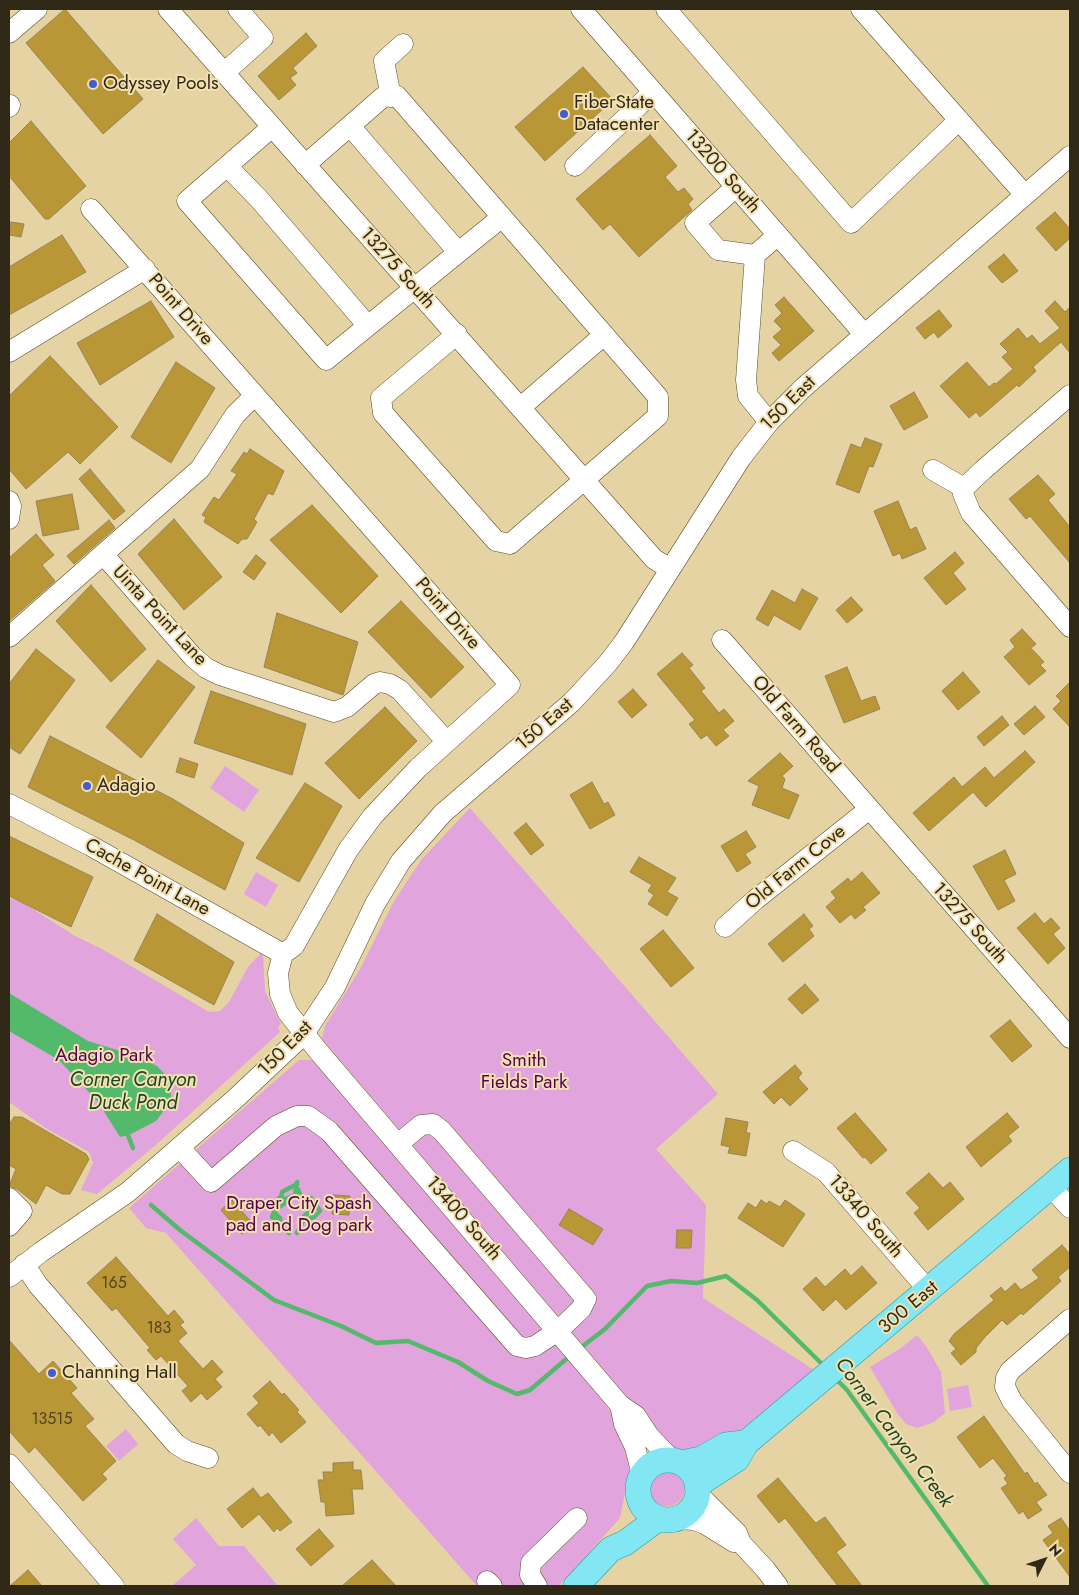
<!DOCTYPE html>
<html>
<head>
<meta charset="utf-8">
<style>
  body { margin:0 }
  #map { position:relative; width:1079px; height:1595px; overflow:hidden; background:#e6d3a4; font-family:Jost,sans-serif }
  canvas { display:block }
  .frame { position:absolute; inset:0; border:10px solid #312917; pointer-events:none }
  .north { position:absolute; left:1019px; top:1535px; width:50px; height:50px; -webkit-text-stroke:4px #f3e0b0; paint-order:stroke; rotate:49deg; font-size:14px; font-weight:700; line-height:20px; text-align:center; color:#312917 }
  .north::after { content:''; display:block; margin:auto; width:18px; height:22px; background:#312917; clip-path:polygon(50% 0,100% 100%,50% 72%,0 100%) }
</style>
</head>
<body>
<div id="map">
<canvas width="1079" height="1595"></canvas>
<div class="frame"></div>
<div class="north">N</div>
</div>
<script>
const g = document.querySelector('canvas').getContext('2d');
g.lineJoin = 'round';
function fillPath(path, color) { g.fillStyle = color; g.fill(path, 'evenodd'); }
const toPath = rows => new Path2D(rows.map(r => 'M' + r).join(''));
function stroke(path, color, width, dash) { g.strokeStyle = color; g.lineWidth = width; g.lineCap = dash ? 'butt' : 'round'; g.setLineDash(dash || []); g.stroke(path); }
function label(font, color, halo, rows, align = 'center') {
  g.font = font + ' Jost,sans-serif'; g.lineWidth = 4; g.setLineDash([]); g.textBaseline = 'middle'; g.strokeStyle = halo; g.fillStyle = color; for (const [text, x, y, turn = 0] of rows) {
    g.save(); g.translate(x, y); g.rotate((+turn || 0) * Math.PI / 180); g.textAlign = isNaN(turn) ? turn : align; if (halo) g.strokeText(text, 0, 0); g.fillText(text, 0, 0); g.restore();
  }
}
const green = toPath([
  [225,766,259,790,244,812,210,788],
  [470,808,718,1094,656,1149,706,1205,703,1298,814,1370,732,1437,687,1454,670,1448,322,1039,325,1026,360,969,394,901,422,859],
  [256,872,278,885,266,907,244,894],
  [9,898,25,904,75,936,102,949,209,1012,220,1011,229,1002,248,967,261,953,263,954,265,991,281,1024,278,1027,280,1032,157,1144,97,1194,81,1190,93,1163,89,1152,47,1129,9,1102],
  [299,1060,312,1060,319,1067,603,1400,620,1427,631,1463,620,1518,559,1586,477,1586,166,1233,146,1228,129,1208],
  [917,1335,926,1346,941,1372,945,1413,934,1422,917,1428,906,1424,897,1413,870,1367,901,1348],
  [968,1385,972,1407,950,1411,947,1389],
  [126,1429,138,1444,119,1461,106,1446],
  '649 1488a18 18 0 1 1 36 0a18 18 0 1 1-36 0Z',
  [196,1518,219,1546,244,1546,278,1586,172,1586,196,1565,173,1539]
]);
const water = toPath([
  [9,993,88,1041,130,1054,157,1066,171,1081,171,1101,156,1121,129,1135,120,1137,98,1102,59,1060,9,1031]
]);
const stream = toPath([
  [126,1130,133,1148],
  [281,1198,282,1192,297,1184],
  [302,1198,315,1206],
  [151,1205,180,1230,274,1300,341,1326,376,1343,408,1341,458,1362,488,1381,517,1394,530,1390,571,1355],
  [275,1210,284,1204,286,1199],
  [274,1212,280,1218,281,1225],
  [303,1221,304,1216,316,1207],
  [289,1233,272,1217,275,1210,273,1204,279,1198,286,1199,295,1195,297,1182],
  [297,1233,303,1221,314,1217,320,1211,311,1198,301,1197,298,1189],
  [579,1349,605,1329,647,1286,671,1281,697,1283,726,1276,757,1300,825,1367],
  [835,1378,847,1390,988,1586]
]);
const building = toPath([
  [65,9,143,99,103,134,26,43,65,9],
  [306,33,317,46,293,68,297,73,290,78,296,85,279,100,258,76,306,33],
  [583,67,613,100,545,161,515,127,583,67],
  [31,121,86,186,49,219,45,219,9,176,9,143,31,121],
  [650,135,677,166,665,177,678,192,684,188,693,199,688,204,692,210,639,257,610,224,603,230,576,199,650,135],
  [1055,212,1070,229,1070,238,1056,251,1036,228,1055,212],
  [11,222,24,224,21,237,9,235,11,222],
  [62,235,86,272,9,315,9,267,62,235],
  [1004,254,1018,271,1002,283,988,267,1004,254],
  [784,297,814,331,779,361,772,353,781,345,773,337,782,329,774,321,782,313,775,305,784,297],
  [151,301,174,337,100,385,77,343,151,301],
  [1055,301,1065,312,1070,307,1070,353,1061,342,1033,367,1036,371,1019,387,1017,385,980,417,976,412,969,418,940,386,967,362,989,387,994,383,996,384,1013,369,1002,357,1008,352,1000,344,1018,328,1027,339,1032,335,1040,344,1060,328,1045,311,1055,301],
  [939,310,952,326,938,338,934,332,925,339,916,328,939,310],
  [50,356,118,427,80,464,68,452,26,489,9,469,9,396,50,356],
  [176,362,215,388,171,463,131,437,176,362],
  [914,392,928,417,904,430,890,406,914,392],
  [865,438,882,444,873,467,869,466,859,493,836,484,851,444,861,448,865,438],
  [250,449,284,471,273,495,268,493,254,519,257,522,247,539,242,539,238,544,204,522,206,517,202,515,214,497,219,500,237,474,231,471,244,452,247,454,250,449],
  [90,469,125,511,114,520,79,479,90,469],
  [1038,475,1055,494,1048,500,1070,527,1070,563,1030,516,1026,519,1009,499,1038,475],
  [72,494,79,529,43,536,36,501,72,494],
  [898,501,910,530,916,527,926,549,902,559,900,553,893,556,874,511,898,501],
  [312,505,378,576,341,613,270,540,312,505],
  [174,519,222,577,184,610,138,554,174,519],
  [109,520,115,528,74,564,67,556,109,520],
  [36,534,54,555,42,565,55,581,9,621,9,558,36,534],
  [955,552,964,563,953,573,966,589,946,605,924,578,955,552],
  [256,555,266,563,254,580,243,572,256,555],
  [91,585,146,649,111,682,56,621,91,585],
  [802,589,818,598,800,630,774,615,768,626,756,619,772,590,795,603,802,589],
  [851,597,863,610,847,623,836,610,851,597],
  [401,601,464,667,431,698,368,632,401,601],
  [277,613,358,642,343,695,264,667,277,613],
  [1022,629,1036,644,1031,648,1044,662,1040,665,1046,671,1029,685,1004,657,1015,647,1010,640,1022,629],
  [36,649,75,680,20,754,9,747,9,684,36,649],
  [682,653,693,665,689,668,705,688,701,691,719,713,724,709,734,721,723,730,729,736,716,746,707,735,701,739,689,724,695,720,657,674,682,653],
  [158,660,195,687,141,758,106,727,158,660],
  [847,667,861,701,875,696,880,709,844,723,825,676,847,667],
  [963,672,980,692,958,710,942,691,963,672],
  [1070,682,1070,727,1053,709,1061,701,1056,696,1070,682],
  [633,689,647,705,632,718,618,702,633,689],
  [211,691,306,724,292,775,194,743,211,691],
  [1035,706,1045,717,1024,735,1014,724,1035,706],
  [385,707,417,741,359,799,325,763,385,707],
  [1002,716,1009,725,984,746,977,737,1002,716],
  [50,736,173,799,244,843,225,890,134,840,28,787,50,736],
  [1025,751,1035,762,986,807,973,792,929,831,913,813,954,777,962,787,985,767,994,778,1025,751],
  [780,753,793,766,782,776,785,779,782,788,799,795,789,819,752,805,759,786,748,781,780,753],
  [180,758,198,764,194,778,176,772,180,758],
  [592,782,604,804,608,802,615,815,590,829,570,795,592,782],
  [305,783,342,806,299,882,256,858,305,783],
  [526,823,544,845,531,855,514,833,526,823],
  [746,831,756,847,745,854,751,863,737,872,721,846,746,831],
  [9,836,93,877,71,927,9,896,9,836],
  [1005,850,1016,874,1004,880,1015,901,998,910,973,866,1005,850],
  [639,857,676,878,667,892,678,898,667,916,648,904,654,895,648,891,652,885,630,872,639,857],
  [862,872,880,893,863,907,866,910,855,919,851,914,840,923,826,907,836,898,831,892,848,878,851,882,862,872],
  [1035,913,1044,924,1051,918,1060,928,1053,934,1065,948,1048,964,1017,928,1035,913],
  [157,914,234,962,214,1005,134,960,157,914],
  [804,914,813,926,809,929,814,936,783,962,768,944,804,914],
  [663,930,694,968,671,987,640,949,663,930],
  [805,984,819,1000,802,1014,788,999,805,984],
  [1010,1020,1032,1046,1012,1062,990,1036,1010,1020],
  [795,1065,802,1073,798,1078,808,1089,790,1106,781,1097,774,1104,763,1092,795,1065],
  [855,1113,887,1150,871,1164,865,1157,863,1158,837,1128,855,1113],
  [1007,1113,1019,1127,1008,1136,1012,1141,981,1167,966,1147,1007,1113],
  [14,1117,22,1117,86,1154,89,1159,70,1194,62,1194,46,1185,36,1204,17,1189,9,1186,16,1169,9,1165,9,1125,14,1117],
  [726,1118,748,1122,746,1133,750,1133,746,1156,728,1153,730,1147,721,1145,726,1118],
  [929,1173,943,1188,950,1182,964,1199,928,1230,914,1213,920,1208,906,1193,929,1173],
  [333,1195,350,1196,349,1215,332,1214,333,1195],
  [232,1200,253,1224,242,1234,221,1210,232,1200],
  [761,1200,767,1204,769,1201,780,1207,785,1200,805,1214,783,1247,738,1218,748,1203,756,1208,761,1200],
  [569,1209,603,1229,593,1245,559,1225,569,1209],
  [677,1230,692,1230,691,1248,676,1248,677,1230],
  [1062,1245,1070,1254,1070,1267,1058,1277,1061,1281,1023,1315,1021,1313,1007,1325,1002,1320,985,1337,976,1348,976,1352,961,1365,951,1353,956,1349,949,1341,954,1334,994,1300,990,1296,1001,1287,1005,1292,1015,1283,1021,1290,1039,1278,1032,1270,1062,1245],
  [116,1257,168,1316,174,1310,184,1322,180,1325,187,1333,178,1341,203,1369,212,1360,223,1372,215,1379,222,1387,207,1400,201,1393,191,1402,182,1391,188,1386,161,1356,156,1360,147,1350,150,1348,116,1308,112,1311,87,1283,116,1257],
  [862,1266,877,1283,846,1310,836,1299,823,1311,803,1289,816,1277,825,1287,845,1269,851,1276,862,1266],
  [9,1340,39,1374,53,1361,77,1388,71,1393,94,1419,85,1426,116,1461,102,1474,107,1479,83,1501,35,1447,29,1453,9,1431,9,1340],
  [270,1381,282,1395,284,1393,299,1410,297,1412,306,1422,281,1443,272,1432,269,1436,260,1425,258,1427,247,1414,259,1403,253,1396,270,1381],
  [984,1416,1025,1474,1027,1472,1035,1484,1037,1482,1047,1495,1036,1502,1042,1510,1028,1519,1023,1511,1019,1514,1001,1488,1008,1484,1004,1478,1007,1476,993,1458,980,1468,957,1437,984,1416],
  [353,1462,353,1470,361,1470,363,1489,352,1489,354,1514,326,1516,325,1502,321,1502,318,1480,324,1480,323,1472,333,1472,333,1463,353,1462],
  [778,1478,813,1520,816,1523,825,1517,846,1545,836,1552,862,1586,838,1586,785,1518,779,1523,757,1496,778,1478],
  [253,1488,261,1498,268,1493,292,1522,280,1531,277,1528,274,1532,259,1514,242,1528,227,1509,253,1488],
  [1061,1518,1070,1531,1070,1577,1043,1540,1053,1533,1048,1526,1061,1518],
  [319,1529,334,1546,311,1566,296,1549,319,1529],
  [372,1560,396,1586,342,1586,372,1560],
  [28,1570,42,1586,10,1586,28,1570]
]);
const minor = toPath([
  [168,9,654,559,670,569],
  [581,9,864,334],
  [666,9,851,223,959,120],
  [861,9,1025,195],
  [9,33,37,9],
  [224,73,263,38,238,9],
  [391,97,384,61,403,44],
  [9,107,10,105],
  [350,126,458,252],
  [272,127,187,201,326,360,502,217],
  [305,165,383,97,397,96,658,397,658,416,510,544,496,541,383,413,381,398,457,334],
  [227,166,259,199,368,326],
  [575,166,653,92],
  [736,187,695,223,718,250,755,255],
  [91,209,510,685,418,768,372,817,348,850,294,946,283,954,278,973,280,994,288,1013,319,1052,620,1405,636,1416,649,1436,672,1460],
  [9,352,145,269],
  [1070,395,983,470,964,488,963,494,971,513,1070,627],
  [521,407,604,335],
  [769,422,748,396,746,380,755,255,778,235],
  [933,470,964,488],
  [9,501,11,506,9,519],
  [103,554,193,657,206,668,220,675,334,712,347,707,374,684,380,682,390,684,400,690,447,742],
  [9,637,200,469,235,415,255,395],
  [722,640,1070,1038],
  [9,804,91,846,283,954],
  [725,927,755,900,868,810],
  [180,1148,211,1182,276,1126,297,1116,308,1116,329,1131,517,1346,526,1348,535,1346,559,1330,581,1309,586,1299,442,1131,433,1124,421,1125,398,1144],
  [793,1151,826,1172,929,1291],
  [1051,1187,1070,1208],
  [9,1198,22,1211,9,1226],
  [24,1264,38,1285,176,1444,187,1451,208,1458],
  [9,1277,41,1252,128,1192,235,1099,304,1034,335,987,375,904,401,861,443,813,572,702,608,663,624,642,741,458,769,422,803,388,1070,156],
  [1070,1319,1010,1371,1006,1378,1005,1387,1012,1401,1070,1473],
  [620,1405,624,1424,635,1447,642,1475],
  [9,1464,114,1586],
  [697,1493,737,1533,741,1543,765,1569,778,1586],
  [675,1519,694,1520,705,1524,734,1542],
  [487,1581,492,1586],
  [537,1586,530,1575,531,1563,577,1518]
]);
const major = toPath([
  '638 1490a30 30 0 1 1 60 0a30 30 0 1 1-60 0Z',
  [682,1463,701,1459,726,1445,744,1443],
  [697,1485,737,1459,746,1443,1070,1170],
  [576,1586,611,1549,625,1543,659,1518]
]);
const markers = [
  [93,84,5,"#415dd0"],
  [564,114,5,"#415dd0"],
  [87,786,5,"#415dd0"],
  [52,1373,5,"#415dd0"]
];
const numberNames = [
  ["165",114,1284],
  ["183",159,1329],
  ["13515",52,1420]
];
const poiNames = [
  ["Odyssey Pools",103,84],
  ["FiberState",574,103],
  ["Datacenter",574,125],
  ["Adagio",97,786],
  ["Channing Hall",62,1373]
];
const streetNames = [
  ["13200 South",722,172,49],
  ["13275 South",397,269,48],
  ["Point Drive",180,310,49],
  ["150 East",789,404,-45],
  ["Point Drive",447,614,49],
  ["Uinta Point Lane",159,616,47],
  ["150 East",545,725,-41],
  ["Old Farm Road",795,725,49],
  ["Old Farm Cove",796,868,-39],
  ["Cache Point Lane",147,878,29],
  ["13275 South",969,924,48],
  ["150 East",286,1049,-46],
  ["13340 South",865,1217,49],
  ["13400 South",463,1219,49],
  ["300 East",909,1308,-40]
];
const parkNames = [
  ["Adagio Park",104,1056],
  ["Smith",524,1061],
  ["Fields Park",524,1083],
  ["Draper City Spash",299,1204],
  ["pad and Dog park",299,1226]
];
const waterNames = [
  ["Corner Canyon",133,1081],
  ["Duck Pond",133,1104],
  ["Corner Canyon Creek",893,1433,53]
];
fillPath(green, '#e1a4dd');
fillPath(water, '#53b96b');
stroke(stream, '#53b96b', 4.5);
fillPath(building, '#b99737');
stroke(building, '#968457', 1);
stroke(minor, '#5c4c20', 21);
stroke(major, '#3199a1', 26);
stroke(minor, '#fff', 20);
stroke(major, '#83e6f3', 25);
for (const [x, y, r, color] of markers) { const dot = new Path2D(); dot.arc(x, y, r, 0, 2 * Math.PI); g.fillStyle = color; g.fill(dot); stroke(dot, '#f3e0b0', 2); }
label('16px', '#53441f', null, numberNames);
label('19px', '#312917', '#f3e0b0', poiNames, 'left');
label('19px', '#312917', '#f3e0b0', streetNames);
label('19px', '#550254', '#f3e0b0', parkNames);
label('italic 20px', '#1b4425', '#f3e0b0', waterNames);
</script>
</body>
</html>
